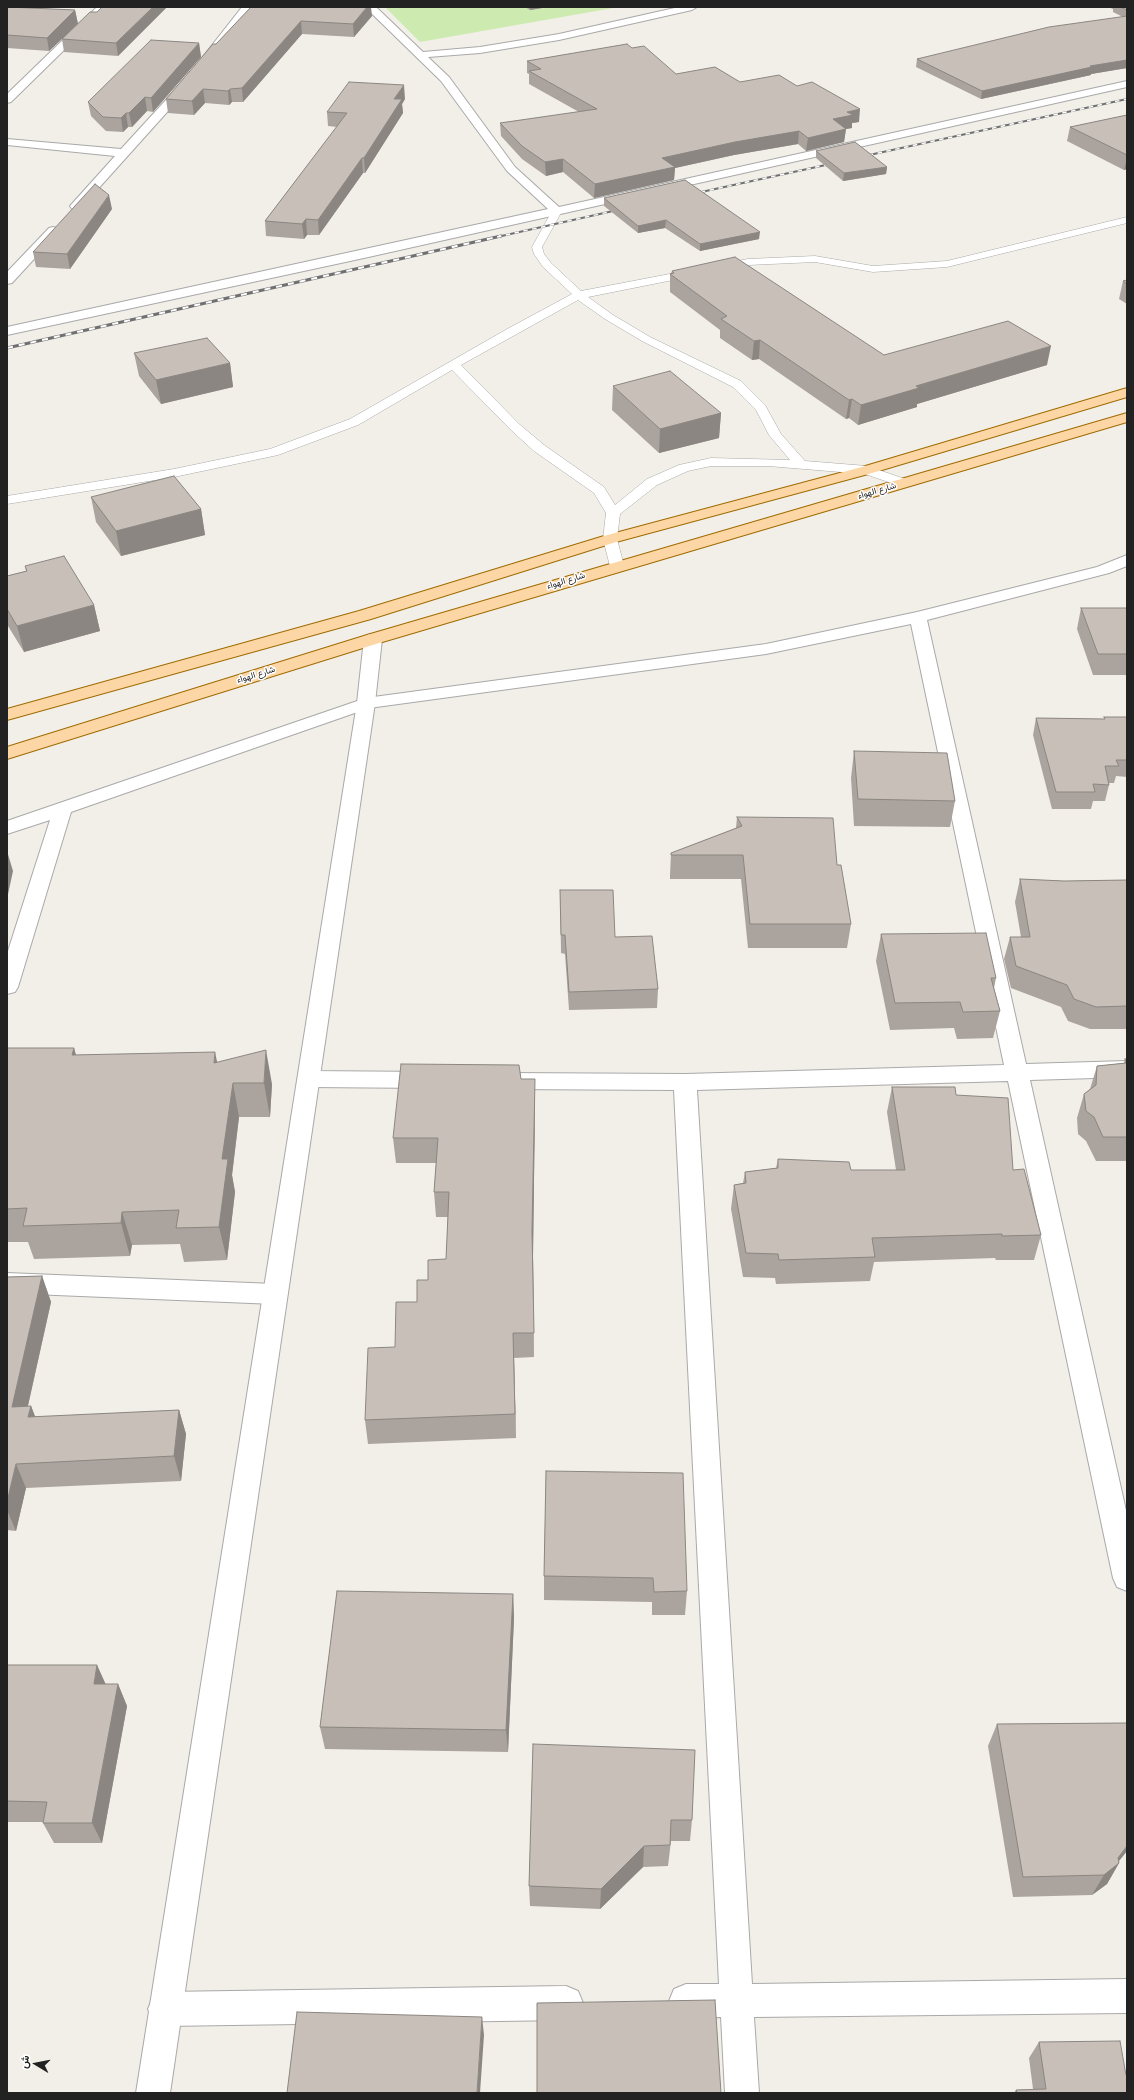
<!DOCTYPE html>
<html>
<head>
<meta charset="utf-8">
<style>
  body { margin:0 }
  #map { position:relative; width:1134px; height:2100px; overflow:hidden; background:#f2efe9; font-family:"DM Sans",Vazirmatn,sans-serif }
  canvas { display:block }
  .frame { position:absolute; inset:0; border:8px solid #222; pointer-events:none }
  .north { position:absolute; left:16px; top:2044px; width:40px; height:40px; -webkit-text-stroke:3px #fff; paint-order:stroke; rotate:280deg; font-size:11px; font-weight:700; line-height:16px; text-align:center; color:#222 }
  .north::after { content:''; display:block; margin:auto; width:14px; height:18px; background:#222; clip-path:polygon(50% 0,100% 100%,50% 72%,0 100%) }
</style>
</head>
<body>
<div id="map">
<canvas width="1134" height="2100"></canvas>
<div class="frame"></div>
<div class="north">ش</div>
</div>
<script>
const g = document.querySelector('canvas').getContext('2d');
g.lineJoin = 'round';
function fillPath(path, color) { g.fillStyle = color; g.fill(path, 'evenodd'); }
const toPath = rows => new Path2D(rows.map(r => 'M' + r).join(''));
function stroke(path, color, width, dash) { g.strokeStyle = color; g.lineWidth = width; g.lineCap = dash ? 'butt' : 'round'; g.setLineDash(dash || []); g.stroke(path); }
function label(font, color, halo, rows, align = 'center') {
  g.font = font + ' "DM Sans",Vazirmatn,sans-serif'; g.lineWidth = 3; g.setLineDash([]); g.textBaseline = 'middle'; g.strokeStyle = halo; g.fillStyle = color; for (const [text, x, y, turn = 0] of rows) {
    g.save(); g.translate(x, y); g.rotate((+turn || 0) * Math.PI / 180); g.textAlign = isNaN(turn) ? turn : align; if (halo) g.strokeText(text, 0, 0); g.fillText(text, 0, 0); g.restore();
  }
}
const grass = toPath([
  [385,7,619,7,420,42]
]);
const service = toPath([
  [557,208,562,211,542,247,544,254,551,263,581,291,748,259,815,256,873,266,947,261,1127,217,1127,223,947,267,873,272,815,262,748,265,588,297,613,315,650,337,741,381,765,405,781,434,805,461,867,466,908,480,910,483,903,487,865,474,768,466,711,466,688,471,657,485,620,514,617,539,624,566,622,569,612,569,610,566,603,539,606,513,594,493,534,451,511,430,452,370,358,425,278,455,174,477,7,504,7,496,174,469,270,449,350,419,509,328,572,294,543,267,534,254,532,247,552,211,557,208],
  [578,300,605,319,642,341,733,387,756,410,769,435,790,460,711,458,679,465,647,479,615,505,604,487,544,445,519,424,461,365,578,300]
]);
const minor = toPath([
  [97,7,108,7,11,102,7,103,7,94,97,7],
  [242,7,252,7,195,81,80,209,72,209,70,206,115,156,7,145,7,139,121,149,187,77,242,7],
  [365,7,376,7,423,52,480,47,559,34,679,7,697,7,692,10,559,40,480,53,428,57,449,77,515,167,559,207,1127,81,1127,87,364,258,7,335,7,327,548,209,507,171,441,81,365,7],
  [53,227,57,228,59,231,57,234,12,283,7,284,7,272,49,228,53,227],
  [1127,555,1127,566,1109,573,927,620,1026,1064,1127,1061,1127,1077,1030,1080,1127,1515,1127,1591,1117,1587,1113,1578,1008,1081,697,1090,752,1984,1127,1979,1127,2013,754,2017,759,2093,725,2093,721,2017,686,2018,674,2013,669,2001,674,1989,686,1984,719,1984,674,1090,506,1089,498,1087,495,1081,498,1075,506,1073,685,1074,1004,1065,911,624,766,654,369,708,71,812,18,987,15,992,7,994,7,954,50,820,7,834,7,821,366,698,766,644,917,612,1097,567,1127,555],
  [309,1071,429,1072,437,1074,440,1080,437,1086,429,1088,309,1087,301,1085,298,1079,301,1073,309,1071],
  [7,1273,275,1284,284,1287,287,1294,284,1301,275,1304,7,1293,7,1273],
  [566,1986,578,1991,583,2003,578,2015,566,2020,165,2026,153,2021,148,2009,153,1997,165,1992,566,1986]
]);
const tertiary = toPath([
  [373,634,379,635,382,639,375,703,170,2093,136,2093,357,703,364,639,367,635,373,634]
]);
const primary = toPath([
  [1127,388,1127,397,872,473,616,542,371,619,7,720,7,709,359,611,604,536,862,467,1127,388],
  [1127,413,1127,422,379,643,7,759,7,747,367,635,1127,413]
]);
const railFar1 = toPath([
  [860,157,1127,99],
  [692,194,835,163],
  [497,237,622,209]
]);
const rail = toPath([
  [7,348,501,236]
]);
const wall = toPath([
  [7,7,75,10,78,24,49,51,7,48],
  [167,7,118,56,64,52,62,39,97,12],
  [251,7,372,16,354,37,302,34,243,102,232,102,229,105,205,103,194,115,168,113,166,99],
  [525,7,548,7,530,10],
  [1108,7,1127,7,1127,68,1091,74,1091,75,981,99,916,67,917,59,1123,17,1113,12,1113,9],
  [199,43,201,57,153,112,147,111,132,127,128,127,123,132,106,131,91,116,88,102],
  [527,61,676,74,740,82,859,122,852,123,852,128,846,129,844,142,806,151,798,144,734,155,675,168,674,180,594,198,563,172,546,176,522,159,501,136,500,123,579,112,529,84,529,74,527,73],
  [405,99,402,104,403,113,365,173,363,173,319,235,307,235,304,239,266,236,265,221,337,127,328,126,327,112],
  [1127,115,1127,169,1124,170,1067,141,1070,127],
  [816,151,887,167,886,174,843,181,816,158],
  [604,198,759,239,700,251,665,228,638,233,604,206],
  [112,209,70,269,36,267,33,252],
  [672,271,884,355,1047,365,917,404,917,407,858,425,849,418,846,419,759,359,752,360,720,338,720,330,670,292,670,274,671,273],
  [1127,280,1127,304,1119,299,1123,281],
  [134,353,230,363,233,387,161,404,139,376],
  [613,386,721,413,719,438,659,453,612,410],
  [91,497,201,509,205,535,121,556,96,522],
  [25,566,94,605,100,631,24,652,8,626,7,621,7,576,26,571],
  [1081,608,1127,608,1127,675,1093,675,1077,629],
  [1104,717,1127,717,1127,777,1116,776,1114,783,1109,783,1109,785,1105,801,1093,801,1091,809,1052,809,1033,735,1036,718,1104,719],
  [854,751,955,801,950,827,854,826,851,778],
  [737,817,837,865,851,924,847,948,748,948,741,879,670,879,670,876,671,853,736,828],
  [1020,879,1064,881,1127,880,1127,1029,1090,1029,1068,1021,1061,1007,1011,988,1004,959,1010,937,1021,937,1015,902],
  [560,890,615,937,658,989,657,1008,569,1010,565,954,561,953],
  [881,934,996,978,994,988,1000,1011,993,1038,957,1039,954,1028,890,1030,876,961],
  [7,1048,74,1048,76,1055,218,1062,272,1084,270,1117,239,1117,232,1175,235,1192,227,1260,184,1262,180,1244,132,1245,130,1256,34,1259,28,1242,7,1242],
  [1125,1059,1127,1059,1127,1161,1096,1161,1086,1141,1078,1134,1077,1118,1084,1094,1090,1089,1097,1066,1124,1063],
  [521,1079,535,1104,533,1256,534,1357,514,1358,516,1438,368,1444,365,1420,395,1347,428,1280,446,1259,448,1217,436,1217,434,1192,436,1163,396,1163,393,1138],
  [892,1087,956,1095,1013,1170,1041,1235,1034,1260,996,1260,995,1258,874,1262,870,1281,776,1284,775,1278,743,1277,731,1209,734,1185,743,1183,745,1172,776,1168,778,1159,851,1170,896,1170,887,1112],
  [42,1276,51,1302,28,1406,31,1406,35,1417,179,1410,186,1434,181,1481,26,1488,16,1531,7,1530,7,1277],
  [546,1471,687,1591,685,1615,652,1615,652,1602,544,1600,544,1576],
  [513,1594,514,1618,508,1752,325,1749,320,1727],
  [7,1665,97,1665,105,1684,118,1684,127,1706,102,1843,54,1843,43,1823,43,1822,7,1822],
  [1127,1723,1127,1851,1119,1861,1119,1863,1107,1884,1092,1895,1013,1897,988,1746,997,1724],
  [533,1744,692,1820,690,1841,671,1841,668,1866,643,1867,600,1909,530,1906,529,1886],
  [1039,2042,1127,2093,1014,2093,1016,2090,1033,2089,1029,2058]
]);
const shadedWall = toPath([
  [153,7,167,7,118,56,116,43],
  [367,7,371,7,372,16,354,37,353,24],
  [530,7,548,7,530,10],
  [556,7,564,7,556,8],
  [75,10,78,24,49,51,47,38],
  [301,21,302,34,243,102,242,88],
  [199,43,201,57,153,112,151,98],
  [1127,60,1127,68,1091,74,1091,75,981,99,982,91,1090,66],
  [404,85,405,99,402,104,403,113,365,173,364,158,394,99],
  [203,89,205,103,194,115,192,101],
  [230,89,232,102,229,105,228,91],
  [145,97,147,111,132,127,129,113],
  [860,109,859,122,852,123,852,128,846,129,844,142,806,151,808,138,833,119,847,112],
  [126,113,128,127,123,132,121,118],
  [799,131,798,144,734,155,675,168,674,180,594,198,595,184,662,158,735,142],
  [362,158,363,173,319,235,318,220],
  [1127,158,1127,169,1124,170],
  [563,159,563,172,546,176,545,162],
  [887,167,886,174,843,181,844,173],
  [109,195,112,209,70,269,67,254],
  [306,219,307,235,304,239,302,224],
  [666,220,665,228,638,233,638,226],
  [760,232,759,239,700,251,700,244],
  [760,340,759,359,752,360,754,341],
  [1051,346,1047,365,917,404,917,407,858,425,861,405,916,386],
  [230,363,233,387,161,404,156,380],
  [852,399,849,418,846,419,849,400],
  [721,413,719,438,659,453,660,429],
  [201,509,205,535,121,556,116,531],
  [94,605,100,631,24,652,17,626],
  [7,851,13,871,7,899],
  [74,1048,83,1082,72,1055],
  [266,1050,272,1084,270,1117,264,1083],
  [215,1052,222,1085,214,1063],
  [535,1079,535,1104,533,1256,534,1357,532,1231],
  [233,1083,239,1117,232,1175,235,1192,227,1260,219,1227,222,1159],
  [122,1212,132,1245,130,1256,121,1223],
  [42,1276,51,1302,22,1432,12,1407],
  [513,1333,514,1358,516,1438,515,1414],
  [31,1406,41,1431,28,1417],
  [179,1410,186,1434,181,1481,174,1456],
  [16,1464,26,1488,16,1531,7,1510,7,1502],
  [513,1594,514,1618,508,1752,506,1730],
  [97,1665,107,1687,94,1684],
  [118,1684,127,1706,102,1843,92,1823],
  [644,1846,643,1867,600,1909,601,1889],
  [1127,1846,1127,1851,1114,1867,1119,1863,1107,1884,1092,1895,1104,1875],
  [482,2017,484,2035,480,2093,477,2093]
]);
const building = toPath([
  [7,7,75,10,47,38,7,35,7,7],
  [102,7,153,7,116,43,62,39,90,12,97,12,102,7],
  [251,7,367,7,353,24,301,21,242,88,230,89,228,91,203,89,192,101,166,99,213,44,216,44,251,7],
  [1120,7,1127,7,1127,10,1120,7],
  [1127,16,1127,60,1090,66,1092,67,982,91,917,59,1049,27,1127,16],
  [151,40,199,43,151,98,145,97,129,113,126,113,121,118,103,117,88,102,151,40],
  [627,44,632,48,644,46,676,74,715,67,740,82,779,75,797,86,812,82,860,109,847,112,853,115,833,119,846,129,808,138,799,131,735,142,662,158,675,167,595,184,563,159,545,162,522,146,500,123,597,109,529,71,541,69,527,61,627,44],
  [349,82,404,85,394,99,402,99,364,158,362,158,318,220,306,219,302,224,265,221,347,113,327,112,349,82],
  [1127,115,1127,155,1070,127,1127,115],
  [855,142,887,167,844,173,816,151,855,142],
  [685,180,760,232,700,244,666,220,638,226,604,198,685,180],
  [95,184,109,195,67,254,33,252,95,184],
  [735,257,884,355,1008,321,1051,346,916,386,919,388,861,405,852,399,849,400,760,340,754,341,721,319,727,316,670,274,674,273,672,271,735,257],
  [1127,280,1127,284,1123,281,1127,280],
  [207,338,230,363,156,380,134,353,207,338],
  [670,371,721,413,660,429,613,386,670,371],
  [174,476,201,509,116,531,91,497,174,476],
  [64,556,94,605,17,626,7,609,7,576,27,571,25,566,64,556],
  [1081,608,1127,608,1127,654,1098,654,1081,608],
  [1104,717,1127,717,1127,760,1116,760,1119,766,1105,766,1109,785,1093,784,1095,792,1056,792,1036,718,1105,719,1104,717],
  [854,751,947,753,955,801,858,799,854,751],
  [737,817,833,818,837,865,841,865,851,924,750,924,743,855,671,855,671,853,742,826,737,817],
  [1020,879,1064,881,1127,880,1127,1006,1096,1007,1074,999,1067,985,1016,966,1010,937,1030,937,1020,879],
  [560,890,613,890,615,937,652,936,658,989,569,992,565,935,561,935,560,890],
  [986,933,996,978,991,978,1000,1011,963,1012,960,1002,895,1003,881,934,986,933],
  [7,1048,74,1048,72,1055,215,1052,214,1063,266,1050,264,1083,233,1083,222,1159,228,1159,219,1227,176,1228,179,1210,122,1212,121,1223,23,1226,27,1208,7,1209,7,1048],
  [1125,1059,1127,1059,1127,1137,1103,1137,1094,1117,1086,1111,1084,1094,1096,1085,1097,1066,1126,1063,1125,1059],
  [401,1064,519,1065,521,1079,535,1079,532,1231,534,1333,513,1333,515,1414,365,1420,368,1348,395,1347,396,1302,417,1302,417,1280,428,1280,428,1260,446,1259,449,1192,434,1192,438,1138,393,1138,401,1064],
  [892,1087,955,1087,956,1095,1008,1098,1013,1170,1024,1169,1041,1235,1002,1236,1002,1234,872,1238,875,1257,779,1260,778,1254,746,1253,734,1185,746,1183,745,1172,778,1168,778,1159,849,1162,851,1170,905,1170,892,1087],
  [42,1276,12,1407,31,1406,28,1417,179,1410,174,1456,16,1464,7,1502,7,1277,42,1276],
  [546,1471,683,1473,687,1591,654,1592,653,1578,544,1576,546,1471],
  [337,1591,513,1594,506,1730,320,1727,337,1591],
  [7,1665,97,1665,94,1684,118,1684,92,1823,43,1823,47,1802,7,1801,7,1665],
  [1127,1723,1127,1846,1118,1858,1119,1863,1104,1875,1023,1877,997,1724,1127,1723],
  [533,1744,695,1750,692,1820,671,1820,670,1845,644,1846,601,1889,529,1886,533,1744],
  [715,2000,721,2093,537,2093,537,2003,715,2000],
  [297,2012,482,2017,477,2093,287,2093,297,2012],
  [1120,2041,1126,2075,1127,2075,1127,2093,1017,2093,1016,2090,1046,2089,1039,2042,1120,2041]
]);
const farStreetnames = [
  ["شارع الهواء",877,491,-16],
  ["شارع الهواء",566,581,-17],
  ["شارع الهواء",256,675,-17]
];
fillPath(grass, '#cdebb0');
stroke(service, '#a9a9a9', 1);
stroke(minor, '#a9a9a9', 2);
stroke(tertiary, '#a9a9a9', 2);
stroke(primary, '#a06b00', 2);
fillPath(service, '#fff');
fillPath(minor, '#fff');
fillPath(tertiary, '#fff');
fillPath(primary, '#fcd6a4');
stroke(railFar1, '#707070', 2);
stroke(rail, '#707070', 3);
stroke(railFar1, '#fff', 1.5, [4.5]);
stroke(rail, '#fff', 2, [6]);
fillPath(wall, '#aba49e');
fillPath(shadedWall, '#8b8681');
fillPath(building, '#c7bfb8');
stroke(building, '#8b8681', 1);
label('9px', '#222', '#fff', farStreetnames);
</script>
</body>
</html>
